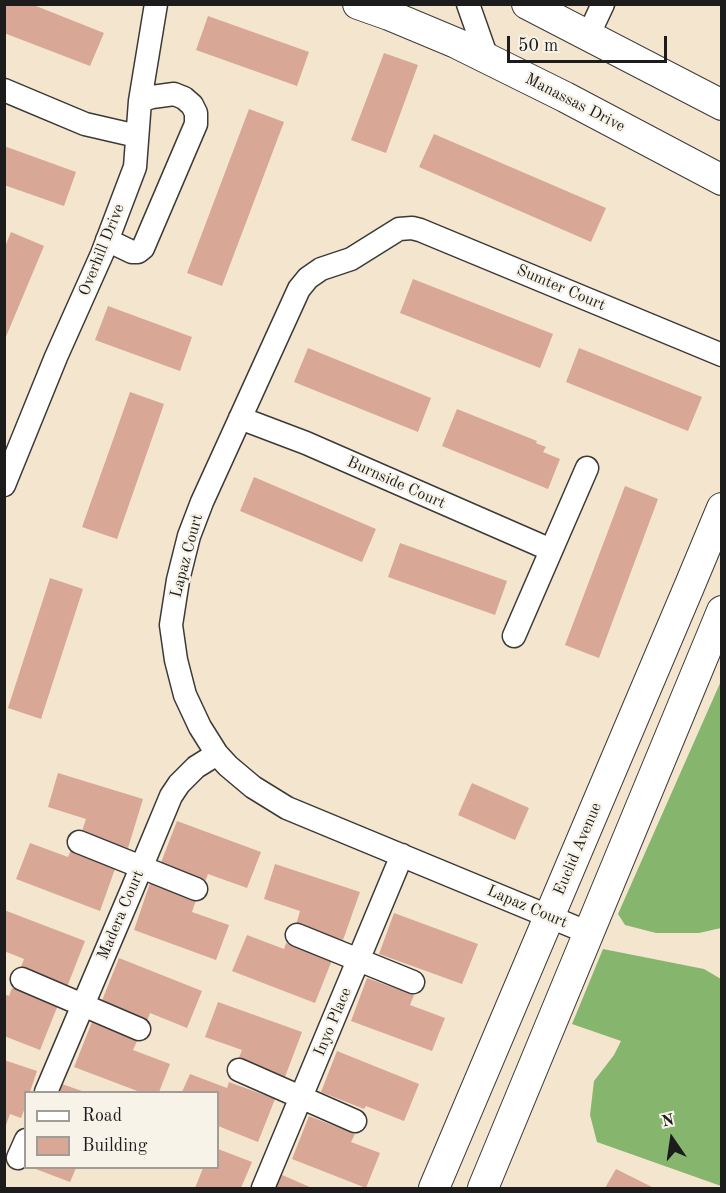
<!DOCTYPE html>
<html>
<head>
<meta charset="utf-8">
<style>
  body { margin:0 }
  #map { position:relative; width:726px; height:1193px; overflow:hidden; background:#f4e6ce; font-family:"Old Standard TT",serif }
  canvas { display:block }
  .frame { position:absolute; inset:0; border:6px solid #1c1c1c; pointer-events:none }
  .legend { position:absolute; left:24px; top:1091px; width:195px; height:78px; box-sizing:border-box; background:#f7f3e8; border:2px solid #9f9d96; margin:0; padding:8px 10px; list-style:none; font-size:18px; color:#1c1c1c }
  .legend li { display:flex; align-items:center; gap:12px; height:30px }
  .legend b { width:30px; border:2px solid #9f9d96 }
  .north { position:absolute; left:642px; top:1109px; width:60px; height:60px; -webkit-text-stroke:4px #f7f3e8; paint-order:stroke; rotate:347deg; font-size:16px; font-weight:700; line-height:24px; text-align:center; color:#1c1c1c }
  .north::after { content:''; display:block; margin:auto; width:21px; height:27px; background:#1c1c1c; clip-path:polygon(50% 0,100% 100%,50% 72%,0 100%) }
  .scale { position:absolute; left:507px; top:36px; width:160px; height:27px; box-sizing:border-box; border:3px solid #1c1c1c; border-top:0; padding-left:8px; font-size:18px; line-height:21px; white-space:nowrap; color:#1c1c1c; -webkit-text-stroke:4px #f7f3e8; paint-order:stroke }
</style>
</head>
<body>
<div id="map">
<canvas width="726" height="1193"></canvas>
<div class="frame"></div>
<ul class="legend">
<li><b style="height:8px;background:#fff"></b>Road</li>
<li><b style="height:16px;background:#d8a796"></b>Building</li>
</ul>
<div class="north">N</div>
<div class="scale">50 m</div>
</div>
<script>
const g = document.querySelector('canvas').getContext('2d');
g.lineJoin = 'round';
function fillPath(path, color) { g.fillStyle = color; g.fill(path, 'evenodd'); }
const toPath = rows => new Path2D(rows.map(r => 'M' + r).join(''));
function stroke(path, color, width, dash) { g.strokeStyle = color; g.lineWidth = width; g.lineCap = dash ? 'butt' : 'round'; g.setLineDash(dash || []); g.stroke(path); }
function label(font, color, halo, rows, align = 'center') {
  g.font = font + ' "Old Standard TT",serif'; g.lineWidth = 4.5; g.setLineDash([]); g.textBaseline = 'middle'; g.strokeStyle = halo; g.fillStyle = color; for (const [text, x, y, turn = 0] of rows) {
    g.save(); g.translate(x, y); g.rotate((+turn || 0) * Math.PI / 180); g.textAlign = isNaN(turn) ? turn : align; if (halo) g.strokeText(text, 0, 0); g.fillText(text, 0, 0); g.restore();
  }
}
const forest = toPath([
  [721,681,721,928,699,933,656,933,625,925,618,914],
  [603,949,704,969,721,979,721,1186,597,1142,590,1115,594,1081,614,1055,621,1041,572,1024]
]);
const building = toPath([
  [4,4,31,4,104,33,90,66,4,33],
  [208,16,309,52,297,86,196,50],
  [384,53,418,65,386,153,351,140],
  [249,109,284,122,222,286,187,273],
  [434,134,606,208,591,242,419,167],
  [4,146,76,172,64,206,4,185],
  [11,232,44,246,5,339,4,249],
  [413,279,553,334,540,368,400,313],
  [108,306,192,337,180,371,95,340],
  [308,348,431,398,418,432,294,382],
  [579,348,702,397,688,431,566,382],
  [130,392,164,404,117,539,82,527],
  [457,409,537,441,536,443,546,447,543,452,560,459,548,489,442,446],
  [254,477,376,529,362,562,240,511],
  [625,486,658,499,599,658,565,645],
  [400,543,507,581,495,615,388,577],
  [50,578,83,589,41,719,8,708],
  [58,773,143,799,128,848,81,834,86,819,48,807],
  [472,783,529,808,515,840,458,815],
  [177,821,261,852,247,888,208,874,205,882,160,865],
  [30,843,68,857,71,850,116,866,100,911,16,879],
  [275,864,360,892,343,940,296,925,300,911,264,899],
  [150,883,196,900,192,912,229,925,216,960,134,930],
  [4,910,85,941,67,987,20,970,24,959,4,951],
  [394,913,478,944,462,984,379,954],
  [247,935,284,949,286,943,332,960,315,1003,232,971],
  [119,958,202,991,187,1028,150,1013,147,1021,101,1003],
  [367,978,414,995,410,1005,445,1018,432,1051,351,1021],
  [12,988,58,1005,40,1050,4,1036,4,994,9,996],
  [218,1002,302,1032,285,1077,238,1060,242,1050,205,1037],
  [92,1022,138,1039,133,1050,170,1064,159,1092,140,1092,74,1067],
  [337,1051,419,1084,404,1121,366,1106,364,1109,321,1092],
  [4,1060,37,1071,30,1092,26,1092,26,1105,21,1118,10,1114,5,1128],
  [190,1074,227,1088,229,1082,275,1099,258,1142,218,1126,218,1092,182,1092],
  [56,1082,85,1092,52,1092],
  [309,1116,355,1134,351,1142,380,1153,366,1188,292,1159],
  [218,1149,252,1162,241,1188,195,1188,203,1168,218,1168],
  [33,1168,76,1168,70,1182],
  [616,1169,654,1188,605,1188],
  [280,1174,312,1188,274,1188]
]);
const minor = toPath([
  [468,4,487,58],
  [588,36,603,4],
  [4,90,85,124,137,136],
  [107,240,132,252,138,252,143,248,196,124,196,113,192,105,184,98,174,94,152,97,140,101],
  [240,418,306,443,551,550],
  [4,485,56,357,102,254,135,167,140,101,156,4],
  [514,636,587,468],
  [79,842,196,889],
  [589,933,287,808,253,787,228,766,217,754,200,727,185,695,176,660,171,625,178,580,189,536,202,502,299,289,308,278,321,269,351,259,399,229,412,228,420,230,722,355],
  [297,935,413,982],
  [22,979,139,1029],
  [239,1070,355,1121],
  [46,1092,131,892,171,796,179,784,196,767,217,754],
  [18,1158,26,1140],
  [263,1188,402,855]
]);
const major = toPath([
  [358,4,389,15,456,43,565,97,722,180],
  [527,4,722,105],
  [434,1188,689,587,722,508],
  [483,1188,722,611]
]);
const streetNames = [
  ["Manassas Drive",575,103,27],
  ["Overhill Drive",102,250,-68],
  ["Sumter Court",561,288,23],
  ["Burnside Court",396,483,24],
  ["Lapaz Court",187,556,-75],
  ["Euclid Avenue",578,849,-67],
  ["Lapaz Court",527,907,23],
  ["Madera Court",121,915,-67],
  ["Inyo Place",333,1022,-67]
];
fillPath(forest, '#86b56e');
fillPath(building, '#d8a796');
stroke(minor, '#3c3a37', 25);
stroke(major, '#3c3a37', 32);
stroke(minor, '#fff', 22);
stroke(major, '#fff', 30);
label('16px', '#1c1c1c', '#f7f3e8', streetNames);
</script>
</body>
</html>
